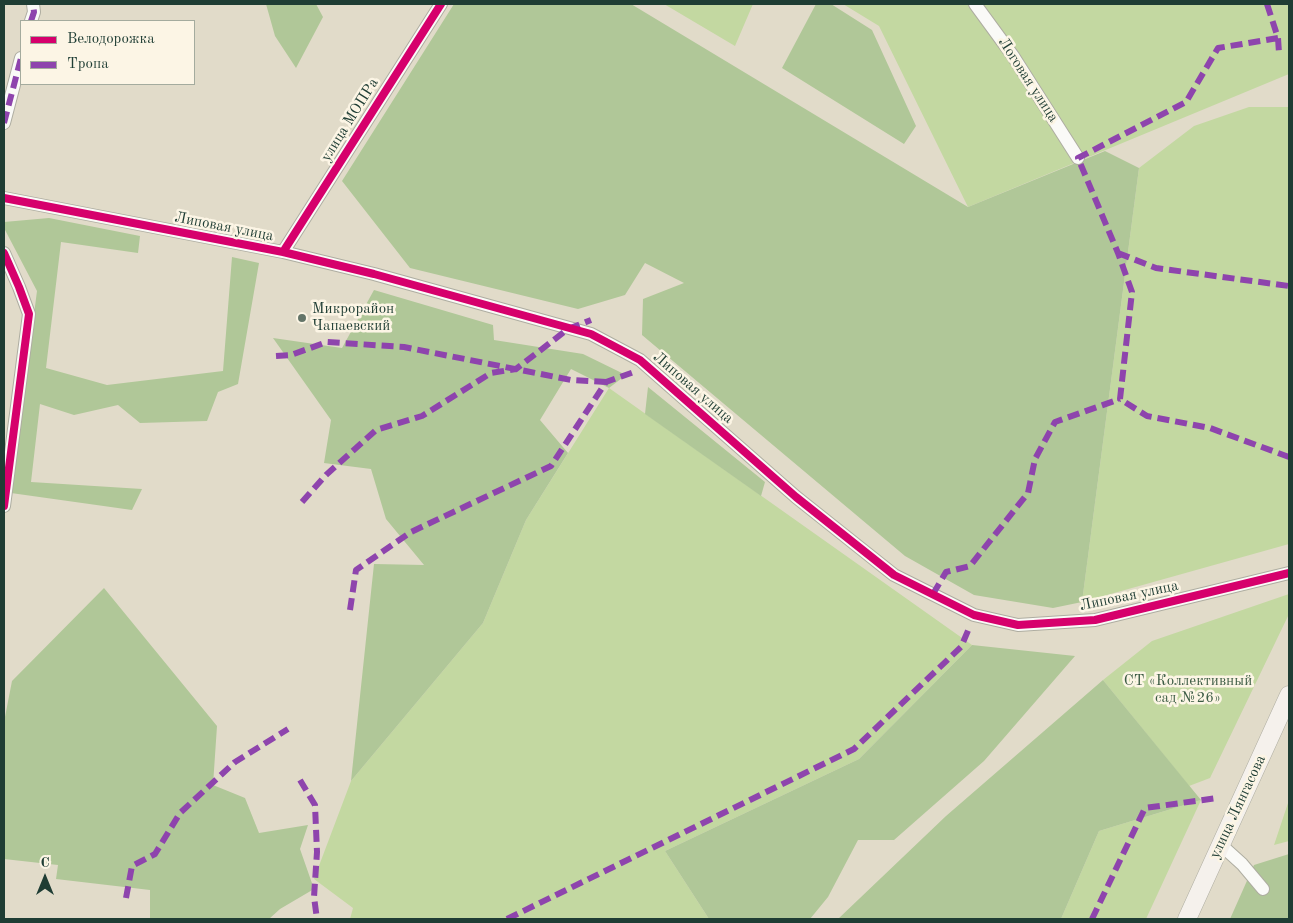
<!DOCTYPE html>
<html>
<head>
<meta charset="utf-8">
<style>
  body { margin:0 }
  #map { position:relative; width:1293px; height:923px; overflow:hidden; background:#e1dbc9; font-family:"Old Standard TT",serif }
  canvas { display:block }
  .frame { position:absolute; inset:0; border:5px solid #1f3d34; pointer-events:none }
  .legend { position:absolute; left:20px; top:20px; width:175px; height:65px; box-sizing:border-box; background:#fcf5e5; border:1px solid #a4ab9e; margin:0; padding:6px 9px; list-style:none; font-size:15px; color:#1f3d34 }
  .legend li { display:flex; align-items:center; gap:10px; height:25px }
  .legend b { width:25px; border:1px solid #a4ab9e }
  .north { position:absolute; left:20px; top:853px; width:50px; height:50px; -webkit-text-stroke:4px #fcf5e5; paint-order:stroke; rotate:0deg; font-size:14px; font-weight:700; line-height:20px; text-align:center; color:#1f3d34 }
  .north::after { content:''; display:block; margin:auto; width:18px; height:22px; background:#1f3d34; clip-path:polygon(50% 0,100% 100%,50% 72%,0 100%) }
</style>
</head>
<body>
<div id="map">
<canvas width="1293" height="923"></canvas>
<div class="frame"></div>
<ul class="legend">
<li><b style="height:6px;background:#d6006c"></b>Велодорожка</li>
<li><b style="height:6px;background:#8e44ad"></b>Тропа</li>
</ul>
<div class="north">С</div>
</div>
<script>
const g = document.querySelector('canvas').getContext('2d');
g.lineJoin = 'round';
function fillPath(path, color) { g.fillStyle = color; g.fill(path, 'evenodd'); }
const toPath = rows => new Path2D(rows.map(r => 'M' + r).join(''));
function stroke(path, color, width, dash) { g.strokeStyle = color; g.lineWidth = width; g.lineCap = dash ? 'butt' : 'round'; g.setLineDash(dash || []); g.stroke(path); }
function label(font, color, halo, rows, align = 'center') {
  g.font = font + ' "Old Standard TT",serif'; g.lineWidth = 5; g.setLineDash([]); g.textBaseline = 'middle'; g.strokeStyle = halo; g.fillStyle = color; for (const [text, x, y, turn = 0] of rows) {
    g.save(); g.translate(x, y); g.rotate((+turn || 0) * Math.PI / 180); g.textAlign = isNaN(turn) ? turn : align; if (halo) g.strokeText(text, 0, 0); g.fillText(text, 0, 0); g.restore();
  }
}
const green = toPath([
  [664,4,753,4,735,46],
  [843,4,1289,4,1289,74,968,207,879,26],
  [1249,107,1289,107,1289,544,1082,602,1139,168,1194,126],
  [609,388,972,645,859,759,665,851,709,919,350,919,353,908,314,879,351,781,483,623,526,520],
  [1289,594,1289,614,1210,778,1189,786,1103,680,1152,641],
  [1201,800,1146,919,1061,919,1099,831],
  [1289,800,1289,841,1274,845]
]);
const forest = toPath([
  [266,4,316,4,323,17,296,68,275,36],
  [454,4,631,4,968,207,1105,151,1139,168,1082,602,1053,608,974,595,905,556,642,335,643,299,684,283,645,263,625,295,578,309,410,268,342,181],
  [816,4,831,4,872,30,916,126,904,144,782,68],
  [49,218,140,236,138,253,61,242,46,368,107,385,223,371,232,257,259,263,238,384,218,392,207,421,140,423,118,405,74,415,40,404,31,482,142,489,132,510,11,493,37,291,4,228,4,222],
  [374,290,493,325,494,340,583,354,626,375,609,388,571,369,540,420,568,453,526,520,483,623,351,781,374,564,424,565,386,519,371,469,324,463,331,420,273,338,342,348],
  [648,387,765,482,761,496,645,414],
  [104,588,217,726,213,785,245,798,259,833,308,825,300,849,314,889,280,909,269,919,150,919,150,890,56,879,58,865,4,859,4,722,12,681],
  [972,645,1075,656,984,761,894,840,858,840,828,897,810,919,709,919,665,851,859,759],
  [1103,680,1201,800,1099,831,1061,919,838,919,946,816],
  [1289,854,1289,919,1230,919,1254,865]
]);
const street = toPath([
  [975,4,1013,56,1078,158],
  [31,21,34,12,33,4],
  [4,123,21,58],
  [4,198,283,252,374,274,591,334,640,360,796,497,894,575,974,615,1018,625,1095,620,1289,573],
  [283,252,441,4],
  [4,253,19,287,29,314,4,506],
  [1221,845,1242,864,1263,889]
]);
const secondary = toPath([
  [1187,919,1289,695]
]);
const quiet = toPath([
  [1267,4,1278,38,1279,53],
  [31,21,34,12,33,4],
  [1278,38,1218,48,1186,102,1078,158,1118,253,1132,292,1120,399,1147,416,1210,428,1289,457],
  [4,123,21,58],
  [1118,253,1156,268,1289,286],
  [276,356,291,355,327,342,404,347,571,380,606,382],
  [302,502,326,475,376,430,422,416,491,373,516,369,568,329,591,320],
  [933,594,946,572,970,566,1028,493,1035,459,1055,422,1120,399],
  [350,610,356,570,411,532,551,466,606,382,634,372],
  [300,780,315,805,317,852,314,897,317,919],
  [126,898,132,866,155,854,180,813,235,762,288,729],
  [507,919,854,749,961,647,970,626],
  [1092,919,1145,808,1217,798]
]);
const cycleway = toPath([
  [4,198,283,252,374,274,591,334,640,360,796,497,894,575,974,615,1018,625,1095,620,1289,573],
  [283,252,441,4],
  [4,253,19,287,29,314,4,506]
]);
const markers = [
  [302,318,5,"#637468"]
];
const streetNames = [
  ["Логовая улица",1028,80,57],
  ["улица МОПРа",350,120,-58],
  ["Липовая улица",224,227,11],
  ["Липовая улица",693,388,41],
  ["Липовая улица",1129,596,-12],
  ["улица Лянгасова",1238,807,-65]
];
const poiNames = [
  ["Микрорайон",312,309],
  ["Чапаевский",312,326]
];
const parkNames = [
  ["СТ «Коллективный",1188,681],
  ["сад №26»",1188,698]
];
fillPath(green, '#c3d8a1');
fillPath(forest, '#b0c798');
stroke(street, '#aeada1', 14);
stroke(secondary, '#aeada1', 19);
stroke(street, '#fafaf7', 12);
stroke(secondary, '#f5f1ec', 18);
stroke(quiet, '#8e44ad', 6, [12, 6]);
stroke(cycleway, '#d6006c', 8);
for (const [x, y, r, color] of markers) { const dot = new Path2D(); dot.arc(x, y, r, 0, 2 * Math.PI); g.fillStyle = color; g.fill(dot); stroke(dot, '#fcf5e5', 2); }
label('15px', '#1f3d34', '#fcf5e5', streetNames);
label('15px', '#1f3d34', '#fcf5e5', poiNames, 'left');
label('15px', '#3b5b43', '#fcf5e5', parkNames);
</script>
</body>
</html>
